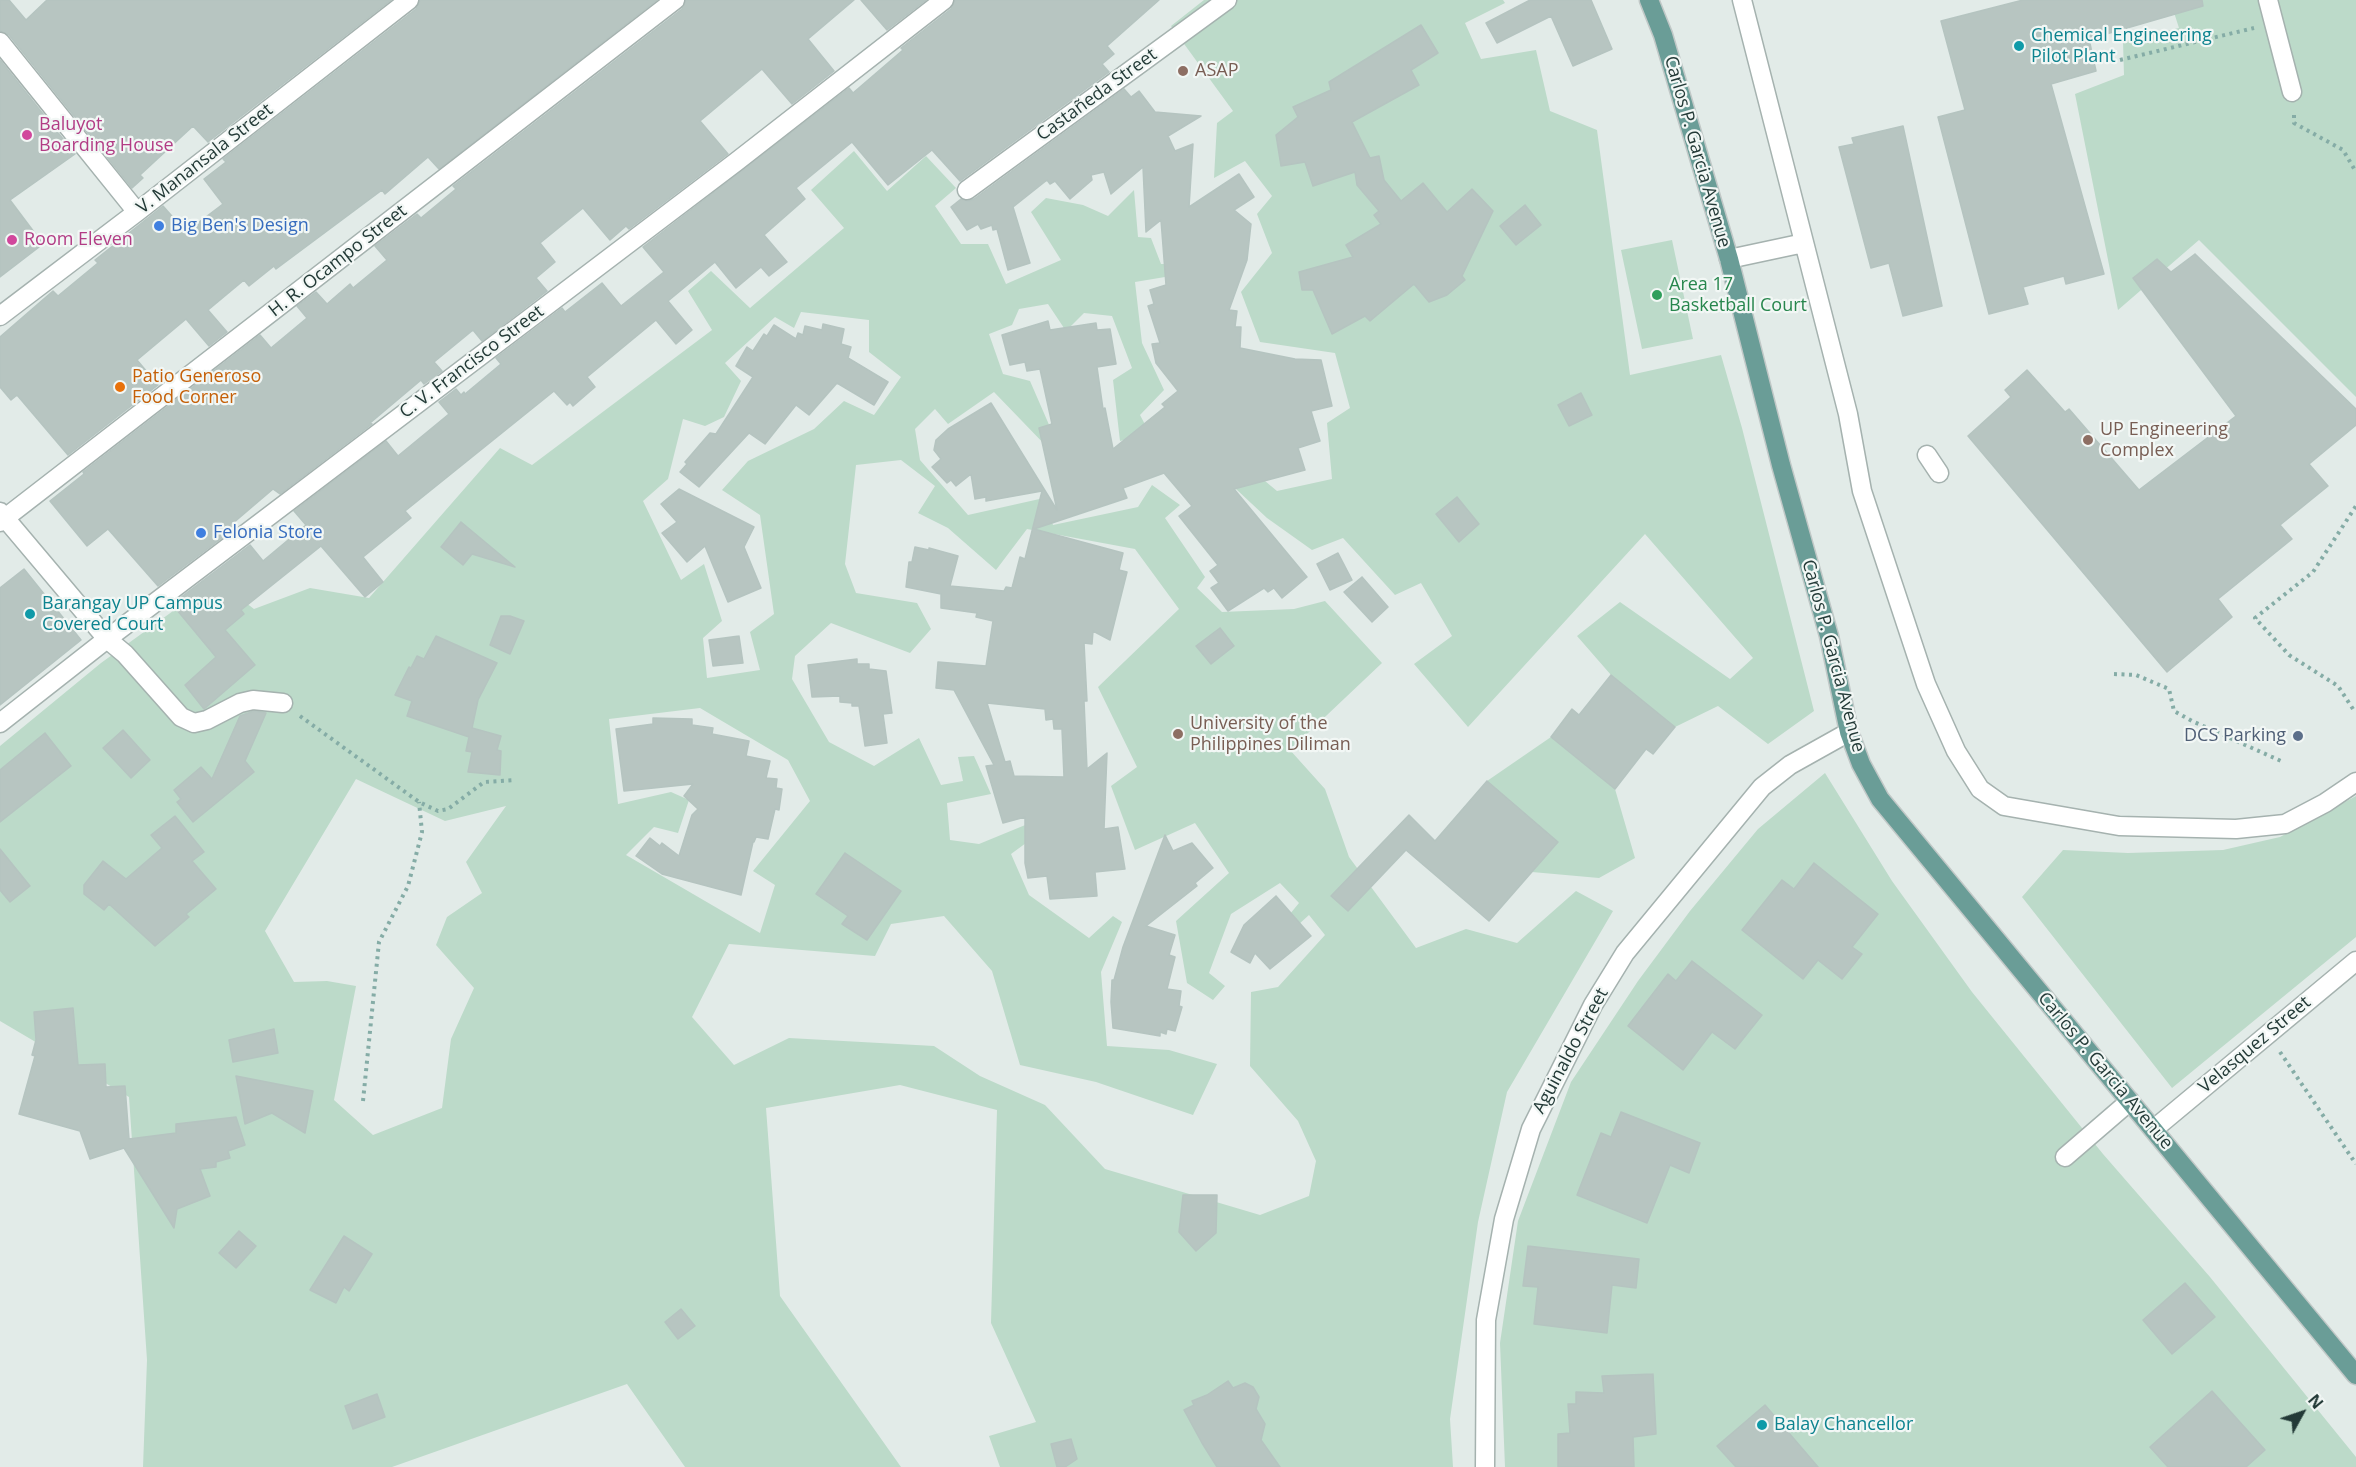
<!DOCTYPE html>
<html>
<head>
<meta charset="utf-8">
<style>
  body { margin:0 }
  #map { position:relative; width:2356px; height:1467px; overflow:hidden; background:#e2ebe8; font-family:"Open Sans",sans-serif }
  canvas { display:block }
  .north { position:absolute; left:2272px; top:1383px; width:60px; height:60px; -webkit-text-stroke:4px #f2f7f5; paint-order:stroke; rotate:50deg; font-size:16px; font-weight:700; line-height:24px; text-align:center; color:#233a37 }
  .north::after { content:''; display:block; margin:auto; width:21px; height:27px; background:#233a37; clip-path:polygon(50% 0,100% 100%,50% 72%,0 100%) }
</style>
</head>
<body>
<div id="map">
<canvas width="2356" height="1467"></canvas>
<div class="north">N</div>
</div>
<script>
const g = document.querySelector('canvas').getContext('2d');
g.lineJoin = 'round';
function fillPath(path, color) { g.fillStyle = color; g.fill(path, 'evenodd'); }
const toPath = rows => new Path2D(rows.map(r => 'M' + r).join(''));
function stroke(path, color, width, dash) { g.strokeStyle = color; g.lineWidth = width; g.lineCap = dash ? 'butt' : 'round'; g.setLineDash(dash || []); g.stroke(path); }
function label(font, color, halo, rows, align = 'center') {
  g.font = font + ' "Open Sans",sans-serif'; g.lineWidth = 4.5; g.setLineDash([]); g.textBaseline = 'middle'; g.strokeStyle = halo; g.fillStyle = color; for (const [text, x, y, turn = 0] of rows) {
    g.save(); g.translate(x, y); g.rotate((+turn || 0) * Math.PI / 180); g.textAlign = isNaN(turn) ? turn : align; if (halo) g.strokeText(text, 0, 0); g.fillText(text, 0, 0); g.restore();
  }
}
const green = toPath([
  [1204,0,1503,0,1505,3,1465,23,1481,59,1536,50,1550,111,1597,130,1630,375,1721,355,1742,428,1814,711,1768,744,1718,706,1675,727,1611,675,1577,636,1620,602,1730,679,1753,658,1645,534,1468,727,1414,664,1452,636,1421,583,1395,595,1343,538,1312,550,1267,518,1236,489,1259,476,1277,491,1332,479,1327,423,1350,408,1335,353,1260,342,1241,292,1272,253,1257,214,1272,196,1245,161,1214,178,1217,123,1233,111,1171,26],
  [2170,0,2356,0,2356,397,2199,240,2118,310,2075,94,2124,75,2123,41,2179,28],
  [854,151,887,191,926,156,956,188,935,206,961,244,988,244,1006,284,1061,260,1031,212,1046,198,1083,205,1108,216,1134,190,1138,237,1151,238,1161,264,1179,264,1177,275,1135,282,1142,343,1164,390,1140,415,1150,434,1120,441,1113,380,1132,368,1112,316,1084,313,1066,331,1048,304,1019,309,1012,325,989,334,1003,374,1030,381,1050,427,1049,449,994,392,948,424,935,409,915,429,920,460,968,515,1044,498,1053,525,1138,507,1152,485,1180,505,1165,518,1205,577,1197,588,1222,612,1294,609,1325,601,1382,663,1290,750,1325,789,1349,857,1416,948,1466,929,1517,943,1576,891,1613,911,1507,1092,1478,1222,1450,1419,1453,1467,1000,1467,989,1436,1036,1422,991,1323,997,1110,900,1085,766,1108,780,1296,901,1467,685,1467,627,1384,392,1467,143,1467,147,1360,129,1097,0,1021,0,746,101,663,216,580,254,609,310,588,369,598,500,448,532,465,712,330,688,291,711,271,750,308,844,228,811,190],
  [801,312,869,320,869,352,901,377,874,415,844,401,814,429,748,461,722,490,760,515,774,614,750,632,760,670,707,678,703,638,722,621,704,564,681,580,643,501,668,479,683,419,705,426,724,417,741,381,725,363,775,317,794,328],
  [901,460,935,486,918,513,948,528,996,570,1027,529,1135,549,1179,609,1098,687,1137,767,1111,786,1135,850,1195,823,1229,873,1176,921,1187,983,1213,1000,1225,986,1209,973,1231,914,1280,883,1299,903,1262,948,1267,953,1309,915,1325,935,1278,987,1251,992,1250,1066,1298,1121,1316,1161,1309,1196,1260,1215,1105,1169,1045,1105,980,1076,934,1046,789,1038,734,1065,692,1017,729,944,875,956,891,924,944,916,992,971,1020,1065,1096,1082,1193,1115,1217,1064,1169,1050,1107,1046,1101,972,1122,922,1113,916,1089,938,1029,895,1011,854,1041,832,1035,821,979,844,950,840,947,803,991,794,974,756,958,757,963,781,941,785,919,738,874,766,829,742,792,679,795,656,831,623,910,653,931,629,917,603,856,593,845,564,856,465],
  [700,708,788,760,810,801,753,871,775,885,760,933,626,855,654,827,678,833,689,800,671,792,618,804,609,719],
  [356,779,445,821,506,806,466,862,482,893,447,917,436,945,474,988,451,1039,442,1108,373,1135,334,1100,356,986,327,981,294,982,265,931],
  [1672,240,1693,339,1642,349,1621,250],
  [1551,737,1615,789,1635,858,1599,878,1532,872,1557,842,1487,781],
  [1825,773,1892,881,1972,992,2103,1154,2210,1277,2356,1457,2356,1467,1505,1467,1500,1343,1518,1221,1571,1082,1638,981,1690,911,1758,829],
  [2356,796,2356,937,2172,1088,2022,897,2063,850,2128,853,2223,850,2280,837]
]);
const building = toPath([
  [0,0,9,0,26,20,47,0,391,0,208,142,193,126,140,175,143,178,132,188,9,35,0,31,0,0],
  [420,0,657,0,439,169,428,157,385,194,382,190,276,269,274,266,249,286,244,280,208,310,227,332,209,346,186,319,137,360,158,385,68,455,17,395,11,400,0,387,0,337,53,291,58,296,98,263,95,260,163,206,186,232,223,204,204,179,226,162,223,159,416,9,420,0],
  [686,0,854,0,808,39,834,71,792,104,762,69,700,121,728,154,629,229,626,226,610,240,583,208,540,243,555,262,536,278,547,291,482,341,473,330,434,362,442,371,424,384,421,380,370,423,372,424,280,494,273,489,232,524,235,528,158,586,108,529,87,546,50,501,84,474,83,472,260,335,271,348,307,318,297,306,316,292,327,304,350,284,353,288,387,260,375,246,417,214,421,218,456,189,453,186,682,9,686,0],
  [861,0,926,0,887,30,861,0],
  [955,0,1159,0,1107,46,1114,54,1102,64,1109,72,960,181,932,150,888,185,852,142,796,188,805,199,764,235,787,262,769,276,761,267,736,288,715,262,668,301,692,330,676,344,656,320,587,377,595,387,573,406,570,402,567,405,554,391,405,511,411,518,363,557,383,582,365,597,321,546,241,610,244,614,225,630,255,665,204,709,185,685,216,657,172,604,250,545,263,561,306,525,294,511,386,441,398,456,449,414,439,402,456,389,461,395,464,392,465,394,501,364,496,358,562,308,565,312,602,283,621,306,664,272,643,247,849,88,853,93,903,50,901,48,951,9,955,0],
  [1530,0,1591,0,1612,49,1573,66,1551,16,1497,43,1486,23,1530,0],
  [2023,0,2202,0,2203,6,2089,39,2096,71,2051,84,2104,274,2066,284,2064,276,2023,287,2028,304,1989,314,1938,117,1965,110,1941,21,2023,0],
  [1421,25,1438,53,1411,70,1419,85,1352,122,1370,158,1379,156,1384,180,1401,201,1423,183,1447,212,1472,189,1493,211,1462,276,1465,280,1447,295,1429,302,1414,284,1370,321,1365,316,1332,334,1313,290,1302,290,1299,272,1353,257,1346,245,1381,224,1374,215,1379,211,1357,185,1355,172,1313,186,1305,162,1281,166,1276,135,1298,117,1293,107,1331,90,1329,82,1421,25],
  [0,60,75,154,10,200,43,244,0,277,0,60],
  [1124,89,1131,97,1139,91,1155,112,1201,116,1168,136,1175,151,1193,144,1189,207,1239,174,1254,197,1234,210,1251,224,1247,260,1229,310,1237,311,1235,327,1241,327,1240,348,1295,359,1321,360,1332,406,1311,411,1320,441,1298,448,1305,470,1234,489,1307,577,1282,598,1274,588,1268,592,1264,588,1228,611,1211,588,1219,583,1210,571,1218,565,1179,516,1192,506,1164,473,1123,488,1127,498,1034,529,1123,553,1119,570,1127,572,1110,640,1093,631,1092,644,1084,643,1087,701,1084,701,1087,769,1107,753,1104,829,1118,827,1125,869,1095,872,1097,896,1050,899,1047,876,1028,878,1025,863,1025,817,1003,823,986,766,994,765,954,690,936,688,938,662,986,666,993,621,976,617,977,613,941,608,941,594,906,587,909,562,912,562,915,547,929,550,929,548,958,556,950,586,1004,591,1006,587,1012,588,1020,557,1025,559,1042,491,986,501,986,497,975,499,971,474,956,486,951,480,947,483,932,467,941,459,934,450,936,440,948,429,991,403,1057,510,1039,428,1052,424,1040,369,1027,371,1025,362,1010,365,1002,335,1048,321,1050,330,1096,323,1097,330,1110,329,1116,364,1097,367,1103,409,1105,408,1113,449,1165,407,1162,404,1178,391,1156,363,1152,344,1160,343,1148,306,1154,304,1150,290,1166,285,1161,220,1146,232,1143,167,1111,194,1104,172,1091,175,1092,180,1070,199,1055,181,1050,184,1047,180,1013,207,1030,263,1008,270,997,229,993,230,992,225,981,229,978,224,967,230,951,207,961,199,968,201,974,199,1124,89],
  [987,703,1045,709,1046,720,1053,719,1054,729,1062,729,1064,777,1014,776,1010,761,1005,762,987,703],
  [1903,126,1942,306,1903,316,1889,263,1871,268,1839,147,1854,144,1852,138,1903,126],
  [1525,205,1541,225,1516,245,1500,226,1525,205],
  [2195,254,2356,409,2356,425,2309,464,2328,486,2280,525,2292,539,2218,599,2232,617,2167,672,1968,436,2011,397,2005,390,2027,370,2065,412,2069,409,2139,490,2236,416,2133,278,2157,259,2171,272,2195,254],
  [823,324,844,329,841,344,851,347,848,358,888,382,874,405,837,383,809,415,796,405,765,444,749,433,699,487,680,472,687,464,685,462,710,433,716,434,753,377,736,366,747,347,753,351,764,334,767,336,774,325,796,339,798,333,803,335,805,326,822,330,823,324],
  [1581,393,1592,415,1569,426,1558,405,1581,393],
  [679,489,754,527,744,547,761,588,728,602,705,546,687,562,662,533,677,522,661,504,679,489],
  [1457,497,1479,524,1459,542,1436,514,1457,497],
  [461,522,515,567,472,554,463,565,441,547,461,522],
  [1338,553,1352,580,1330,590,1317,564,1338,553],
  [24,569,81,640,0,705,0,588,24,569],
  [1362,577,1388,607,1372,622,1344,592,1362,577],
  [501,616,510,616,524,621,510,654,490,645,501,616],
  [1220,628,1234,646,1211,664,1196,646,1220,628],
  [436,636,497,663,478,700,472,728,501,736,497,750,501,751,500,775,468,772,472,752,466,751,469,737,407,716,412,701,395,695,409,667,411,668,417,656,424,659,436,636],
  [739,636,743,663,713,666,709,640,739,636],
  [857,659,857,664,869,664,869,669,886,671,892,713,883,714,887,743,865,746,859,706,852,706,852,703,840,702,840,696,812,697,808,665,857,659],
  [1611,675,1675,727,1653,754,1646,749,1615,789,1551,737,1572,709,1579,715,1611,675],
  [254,711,266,713,245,761,254,772,193,822,177,802,181,799,174,790,201,767,212,779,240,716,254,711],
  [653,718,692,719,692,725,713,728,712,734,749,741,746,756,770,761,766,778,777,779,776,788,782,789,779,810,775,809,768,839,756,837,754,842,753,842,741,895,662,874,636,856,650,838,660,846,662,843,679,856,692,815,698,809,684,796,693,784,624,791,616,729,653,724,653,718],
  [123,730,150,760,131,778,103,748,123,730],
  [45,733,71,766,0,822,0,770,45,733],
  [1487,781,1558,842,1489,921,1406,850,1348,911,1331,896,1409,815,1435,841,1487,781],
  [175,816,204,852,192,861,216,889,186,914,189,917,155,946,109,904,104,910,84,894,84,885,103,861,126,879,162,848,151,835,175,816],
  [1165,835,1173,851,1192,843,1213,868,1195,883,1197,886,1146,926,1175,935,1169,955,1175,957,1167,989,1181,991,1179,1006,1182,1007,1175,1031,1167,1029,1166,1034,1160,1032,1160,1036,1113,1028,1111,1002,1112,980,1114,980,1123,947,1165,835],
  [0,849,30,886,10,902,0,890,0,849],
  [845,853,901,891,867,940,842,924,848,916,816,894,845,853],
  [1814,863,1878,914,1852,947,1862,954,1842,979,1818,960,1803,979,1742,930,1782,880,1794,889,1814,863],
  [1276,896,1311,936,1270,969,1255,953,1250,963,1231,952,1244,925,1276,896],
  [1692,961,1762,1015,1735,1049,1712,1032,1683,1070,1628,1026,1668,974,1676,981,1692,961],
  [73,1008,78,1065,105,1064,106,1087,125,1086,129,1139,176,1133,176,1124,236,1117,245,1145,228,1151,230,1158,216,1162,216,1167,200,1169,210,1196,177,1209,174,1228,124,1148,90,1159,80,1131,19,1114,35,1056,32,1055,36,1040,34,1012,73,1008],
  [274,1029,278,1053,233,1062,229,1040,274,1029],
  [236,1076,313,1091,305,1133,272,1113,245,1124,236,1076],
  [1621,1112,1700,1143,1689,1173,1670,1165,1647,1223,1577,1195,1601,1133,1611,1137,1621,1112],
  [1183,1195,1217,1195,1216,1233,1196,1251,1179,1232,1183,1195],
  [239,1231,256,1246,236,1268,219,1253,239,1231],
  [344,1236,372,1254,349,1291,344,1287,336,1303,310,1290,344,1236],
  [1528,1246,1639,1259,1636,1288,1612,1285,1607,1333,1534,1324,1538,1287,1523,1286,1528,1246],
  [2185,1283,2215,1317,2172,1354,2143,1320,2185,1283],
  [681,1309,695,1326,678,1339,665,1322,681,1309],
  [1653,1374,1656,1434,1633,1437,1634,1467,1558,1467,1558,1434,1570,1433,1568,1404,1576,1404,1576,1392,1604,1393,1602,1376,1653,1374],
  [1228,1381,1233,1388,1245,1383,1253,1387,1259,1397,1256,1409,1265,1424,1261,1440,1280,1467,1217,1467,1202,1443,1184,1410,1194,1405,1192,1401,1207,1395,1228,1381],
  [2212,1391,2265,1450,2246,1467,2168,1467,2150,1447,2212,1391],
  [377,1394,385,1417,353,1429,345,1406,377,1394],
  [1765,1405,1818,1467,1736,1467,1717,1446,1765,1405],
  [1071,1439,1077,1459,1065,1467,1057,1467,1051,1444,1071,1439]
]);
const path = toPath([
  [2120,60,2254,28],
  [2294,115,2294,123,2343,150,2356,172],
  [2114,674,2136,675,2169,689,2174,711,2192,721,2281,761],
  [2353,709,2338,686,2289,655,2255,618,2313,572,2356,506],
  [300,716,419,802,438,811,448,809,484,782,515,780],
  [2280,1052,2356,1164],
  [363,1101,379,942,408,886,422,832,419,802]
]);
const minor = toPath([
  [1742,0,1848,414,1862,491,1926,684,1956,751,1980,789,2004,806,2119,826,2236,829,2285,824,2325,803,2356,782],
  [2268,0,2292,92],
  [0,42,137,212],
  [967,190,1227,0],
  [1729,259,1804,243],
  [0,316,137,212,409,0],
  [1927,455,1939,473],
  [0,512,107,639,125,654,181,717,194,723,207,720,240,703,253,700,283,703],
  [0,522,675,0],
  [0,723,107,639,736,162,944,0],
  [2154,1129,2356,961],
  [2065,1157,2130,1101],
  [1485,1467,1486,1320,1504,1219,1531,1129,1593,1005,1625,953,1762,787,1790,765,1849,732]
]);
const major = toPath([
  [1649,0,1663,35,1729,259,1781,465,1829,636,1849,732,1861,764,1880,799,2356,1375]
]);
const markers = [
  [2019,46,6,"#0f9aa8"],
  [1183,71,6,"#8d6e63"],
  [27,135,6,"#d1479c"],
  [159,226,6,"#3f7fe0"],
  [12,240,6,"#d1479c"],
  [1657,295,6,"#2e9e5b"],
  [120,387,6,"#e8710a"],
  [2088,440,6,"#8d6e63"],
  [201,533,6,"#3f7fe0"],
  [30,614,6,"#0f9aa8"],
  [1178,734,6,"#8d6e63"],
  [2298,736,6,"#5c6f8a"],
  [1762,1425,6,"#0f9aa8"]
];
const cultureNames = [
  ["Chemical Engineering",2031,36],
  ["Pilot Plant",2031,57],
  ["Barangay UP Campus",42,604],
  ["Covered Court",42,625],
  ["Balay Chancellor",1774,1425]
];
const educationNames = [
  ["ASAP",1195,71],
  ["UP Engineering",2100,430],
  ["Complex",2100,451],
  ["University of the",1190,724],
  ["Philippines Diliman",1190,745]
];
const streetNames = [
  ["Castañeda Street",1097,95,-36],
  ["Carlos P. Garcia Avenue",1697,152,74],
  ["V. Manansala Street",205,159,-38],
  ["H. R. Ocampo Street",338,261,-38],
  ["C. V. Francisco Street",472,362,-37],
  ["Carlos P. Garcia Avenue",1833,656,75],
  ["Velasquez Street",2255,1045,-40],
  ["Aguinaldo Street",1571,1051,-62],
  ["Carlos P. Garcia Avenue",2105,1071,50]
];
const hotelNames = [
  ["Baluyot",39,125],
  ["Boarding House",39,146],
  ["Room Eleven",24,240]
];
const shopNames = [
  ["Big Ben's Design",171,226],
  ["Felonia Store",213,533]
];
const leisureNames = [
  ["Area 17",1669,285],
  ["Basketball Court",1669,306]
];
const foodNames = [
  ["Patio Generoso",132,377],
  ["Food Corner",132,398]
];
const serviceNames = [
  ["DCS Parking",2286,736]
];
fillPath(green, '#bcdac9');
fillPath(building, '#b7c5c1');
stroke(building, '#b5c4c0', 1.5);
stroke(minor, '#a5b2af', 21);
stroke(major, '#c1c8c7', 21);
stroke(path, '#85aca6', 4, [3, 4.5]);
stroke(minor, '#fff', 18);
stroke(major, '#6a9d97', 18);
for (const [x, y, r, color] of markers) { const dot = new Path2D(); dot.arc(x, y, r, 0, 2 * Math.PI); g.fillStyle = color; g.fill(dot); stroke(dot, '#f2f7f5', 2); }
label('18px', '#0d838f', '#f2f7f5', cultureNames, 'left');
label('18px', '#785e54', '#f2f7f5', educationNames, 'left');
label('18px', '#233a37', '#f2f7f5', streetNames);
label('18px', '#b23c85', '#f2f7f5', hotelNames, 'left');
label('18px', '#366cbe', '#f2f7f5', shopNames, 'left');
label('18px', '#27864d', '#f2f7f5', leisureNames, 'left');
label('18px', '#c56008', '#f2f7f5', foodNames, 'left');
label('18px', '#4e5e75', '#f2f7f5', serviceNames, 'right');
</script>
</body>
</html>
